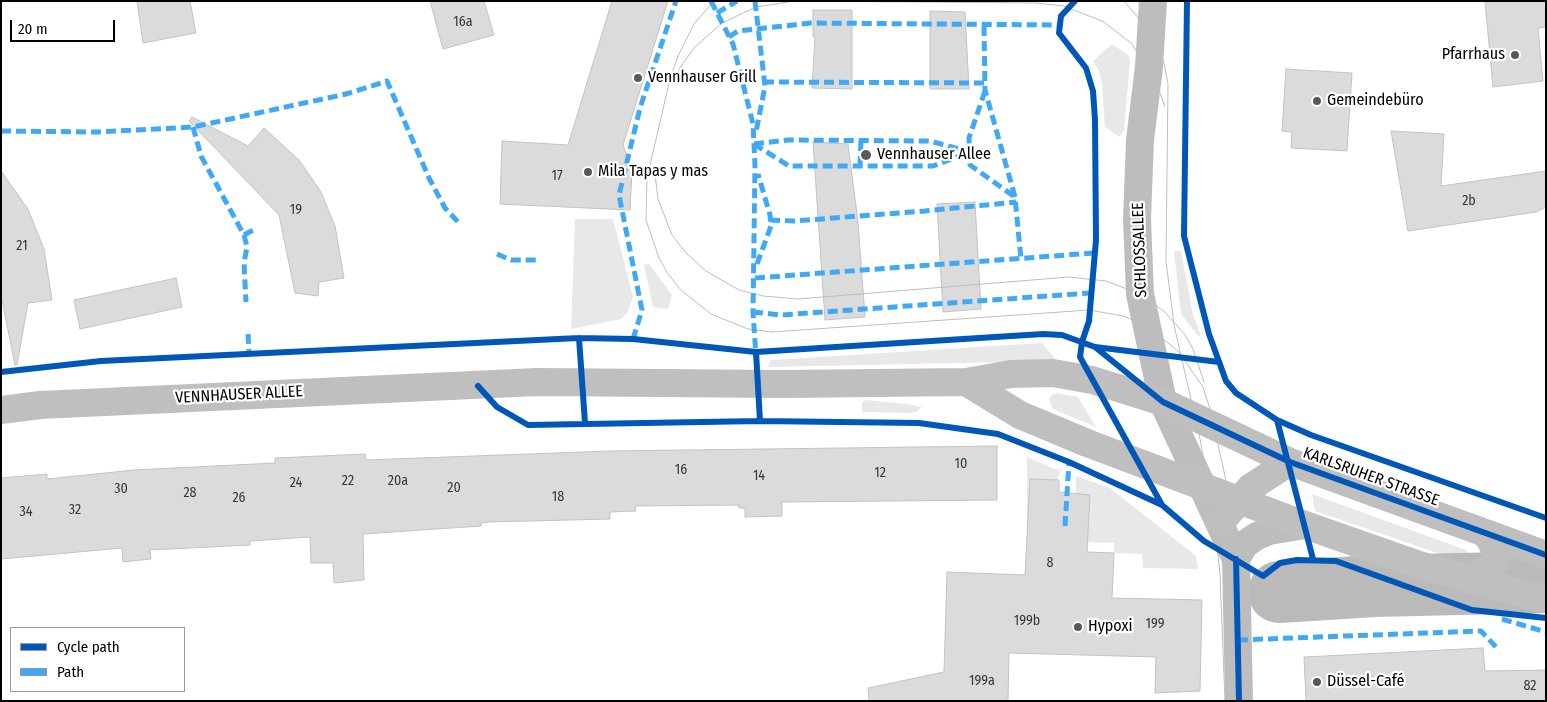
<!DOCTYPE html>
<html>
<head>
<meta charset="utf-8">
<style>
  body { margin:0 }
  #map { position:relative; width:1547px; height:702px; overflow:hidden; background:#fff; font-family:"Fira Sans Condensed",sans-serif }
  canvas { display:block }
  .frame { position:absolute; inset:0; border:2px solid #000; pointer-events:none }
  .legend { position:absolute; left:10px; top:627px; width:175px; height:65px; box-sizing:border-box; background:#fff; border:1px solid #999; margin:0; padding:6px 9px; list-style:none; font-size:15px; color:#000 }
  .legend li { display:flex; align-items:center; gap:10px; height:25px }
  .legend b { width:25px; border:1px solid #999 }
  .scale { position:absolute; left:10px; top:20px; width:105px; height:22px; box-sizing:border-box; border:2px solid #000; border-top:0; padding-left:6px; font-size:15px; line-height:18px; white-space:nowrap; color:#000; -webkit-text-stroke:4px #fff; paint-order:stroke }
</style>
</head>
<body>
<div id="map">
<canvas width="1547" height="702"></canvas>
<div class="frame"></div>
<ul class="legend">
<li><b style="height:6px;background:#0057b8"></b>Cycle path</li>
<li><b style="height:6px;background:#3fa9f5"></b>Path</li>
</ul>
<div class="scale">20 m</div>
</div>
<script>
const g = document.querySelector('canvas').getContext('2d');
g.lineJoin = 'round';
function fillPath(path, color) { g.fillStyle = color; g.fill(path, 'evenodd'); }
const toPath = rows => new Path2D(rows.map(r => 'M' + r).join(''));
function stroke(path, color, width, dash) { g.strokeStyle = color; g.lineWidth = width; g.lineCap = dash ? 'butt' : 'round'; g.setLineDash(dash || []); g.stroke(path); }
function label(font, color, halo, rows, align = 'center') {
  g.font = font + ' "Fira Sans Condensed",sans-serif'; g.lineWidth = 4.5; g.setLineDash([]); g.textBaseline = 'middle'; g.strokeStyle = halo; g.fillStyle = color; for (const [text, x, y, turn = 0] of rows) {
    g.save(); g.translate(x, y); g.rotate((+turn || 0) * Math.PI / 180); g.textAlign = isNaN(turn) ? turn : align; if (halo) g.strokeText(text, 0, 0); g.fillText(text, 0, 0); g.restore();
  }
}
const green = toPath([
  [1112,44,1128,55,1130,61,1124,131,1119,137,1105,127,1102,83,1099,71,1093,61],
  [575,219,613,219,633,297,627,313,621,319,571,329],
  [1174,251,1181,251,1193,315,1201,335,1198,336,1181,314],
  [649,264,672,295,668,309,653,307,644,265],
  [1042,343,1057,361,768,367,771,360],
  [1057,393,1078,397,1096,427,1053,409,1049,399,1053,394],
  [865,400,907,404,922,407,916,412,909,413,862,412,862,403],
  [1027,457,1060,471,1057,480,1027,541],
  [1076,476,1110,488,1196,556,1198,569,1143,568,1142,554,1114,553,1114,543,1067,542,1089,527,1090,495,1076,494],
  [1312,494,1466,550,1468,554,1461,559,1455,559,1315,511]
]);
const river = toPath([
  [1279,592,1374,586,1546,582]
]);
const building = toPath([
  [137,1,190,1,196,33,143,43,137,1],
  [430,1,484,1,494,35,443,49,430,1],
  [612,1,668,1,623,145,632,171,630,210,500,204,502,141,568,145,612,1],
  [1485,1,1546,1,1546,27,1538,28,1543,81,1493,87,1485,1],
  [813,10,852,10,852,89,812,88,815,37,813,37,813,10],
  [930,11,965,12,969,89,930,89,930,11],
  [1286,69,1352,73,1347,151,1291,148,1292,132,1282,131,1286,69],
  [192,117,248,146,264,128,299,160,321,192,335,226,344,278,319,282,318,296,295,293,279,215,189,121,192,117],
  [1391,131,1444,134,1441,186,1546,171,1546,207,1536,212,1408,231,1391,131],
  [813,142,848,144,858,222,865,317,825,320,813,142],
  [1,171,28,209,44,249,52,300,28,303,17,365,15,365,1,295,1,171],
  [975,202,981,309,943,312,937,204,975,202],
  [176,278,182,307,80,329,74,300,176,278],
  [997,446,997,500,782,502,782,516,745,517,745,508,739,508,739,505,635,506,636,511,610,512,610,519,488,522,481,523,481,526,363,534,364,580,334,583,333,563,311,563,310,537,250,541,250,545,150,550,151,559,123,562,122,548,1,559,1,478,47,474,47,479,134,470,275,463,275,458,365,454,366,460,609,451,997,446],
  [1030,479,1059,480,1059,492,1090,495,1087,552,1114,553,1112,598,1202,600,1200,691,1155,693,1156,657,1009,653,1008,701,869,701,868,688,944,672,947,572,1025,575,1030,479],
  [1483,648,1485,671,1546,670,1546,701,1306,701,1304,657,1483,648]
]);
const minor = toPath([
  [1153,1,1149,67,1140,140,1137,219,1140,294,1163,402,1236,559,1239,701],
  [1236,559,1245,544,1257,536,1269,531,1305,525]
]);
const secondary = toPath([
  [966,382,1020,415,1087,443,1305,525,1419,565,1531,596,1546,598],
  [1,410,40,405,537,382,783,384,966,382,1011,374,1053,373,1092,380,1163,402,1290,462,1546,555],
  [1220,523,1251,487,1290,462],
  [1471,581,1492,566,1497,556,1491,541,1485,533]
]);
const tram = toPath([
  [714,1,694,24,678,56,670,79,647,178,646,220,659,258,668,274,681,290,711,314,748,329,772,332,1089,310,1123,316,1145,325,1178,351,1203,387,1210,409,1225,476,1234,529,1240,655],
  [802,1,1036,3,1064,6,1104,22,1131,43,1154,76,1165,107],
  [1124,1,1152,34,1164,63,1168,84,1166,261,1174,325,1200,439,1214,516,1220,575,1225,701],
  [677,72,694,48,722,23,756,7,794,1],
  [654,166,658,199,672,235,687,254,706,271,739,290,763,296,798,299,1069,277,1106,281,1140,294,1165,312,1185,335,1193,349,1204,382],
  [1240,649,1241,701]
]);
const quiet = toPath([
  [711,1,733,44,753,124,755,165,753,312,756,356],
  [755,1,765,86,756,132],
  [717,13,737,1],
  [984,26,985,90,1015,197,1021,259],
  [729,37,738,31,811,23,1060,25],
  [764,82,985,83],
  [985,91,969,138,970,165,1015,197],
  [193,127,201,156,244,235,247,247,244,263,246,302],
  [1,131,98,132,193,127,346,94,387,81,429,178,445,208,460,224],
  [754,144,789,166,933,166,970,152],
  [754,144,788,140,930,141,970,152],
  [860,166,861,140],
  [770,220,794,221,925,211,1016,202],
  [244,235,255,229],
  [497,254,511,260,537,260],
  [757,264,771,226,770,215,758,174],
  [755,278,1094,253],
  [753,312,781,315,1090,293],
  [248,334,249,353],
  [633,339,642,310,619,195,640,108,676,1],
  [1065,526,1069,462],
  [1502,619,1546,632],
  [1238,640,1481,631,1497,648]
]);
const cycleway = toPath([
  [1075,1,1061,16,1059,33,1086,68,1093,91,1095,120,1096,240,1089,321,1082,342,1080,357,1162,505],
  [1187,1,1184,236,1209,334,1226,381,1236,393,1277,420,1311,435,1546,518],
  [579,338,585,423],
  [1095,347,1219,362],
  [756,352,760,421],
  [1,372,101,361,579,338,633,339,756,352,1043,334,1062,335,1095,347,1163,402,1290,462,1546,555],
  [478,386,497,407,528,425,760,421,919,423,998,434,1069,462,1162,505,1204,541,1263,576,1280,563,1297,560,1336,561,1472,610,1546,618],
  [1277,420,1313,559],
  [1236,559,1239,701]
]);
const markers = [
  [1515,55,5,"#595959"],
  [638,78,5,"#595959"],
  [1317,101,5,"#595959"],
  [866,155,6,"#595959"],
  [588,172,5,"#595959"],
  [1078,627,5,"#595959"],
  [1317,682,5,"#595959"]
];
const numberNames = [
  ["16a",463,22],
  ["17",557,176],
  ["2b",1469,201],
  ["19",296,210],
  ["21",22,246],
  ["10",961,464],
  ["16",681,470],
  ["12",880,473],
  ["14",759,476],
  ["22",348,481],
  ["20a",398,481],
  ["24",296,483],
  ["20",454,488],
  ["30",121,489],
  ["28",190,493],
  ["18",558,497],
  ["26",239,498],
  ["32",75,510],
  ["34",26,512],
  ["8",1050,563],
  ["199b",1027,621],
  ["199",1155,624],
  ["199a",982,681],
  ["82",1530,686]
];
const poiNames = [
  ["Pfarrhaus",1505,55,"right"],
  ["Vennhauser Grill",648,78],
  ["Gemeindebüro",1327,101],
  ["Vennhauser Allee",877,155],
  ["Mila Tapas y mas",598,172],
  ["Hypoxi",1088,627],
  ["Düssel-Café",1327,682]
];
const streetNames = [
  ["SCHLOSSALLEE",1140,250,-92],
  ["VENNHAUSER ALLEE",239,395,-3],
  ["KARLSRUHER STRASSE",1371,477,20]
];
fillPath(green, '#e8e8e8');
stroke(river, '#bababa', 62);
fillPath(building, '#dbdbdb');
stroke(building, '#c3c3c3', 1);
stroke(minor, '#bdbdbd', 28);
stroke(secondary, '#bfbfbf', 28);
stroke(tram, '#bdbdbd', 1);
stroke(quiet, '#3fa9f5', 5, [10, 5]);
stroke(cycleway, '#0057b8', 6);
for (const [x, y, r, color] of markers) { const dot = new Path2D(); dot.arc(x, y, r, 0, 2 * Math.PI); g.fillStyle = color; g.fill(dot); stroke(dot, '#fff', 2); }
label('14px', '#373737', null, numberNames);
label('16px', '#000', '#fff', poiNames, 'left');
label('16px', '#000', '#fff', streetNames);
</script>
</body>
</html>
